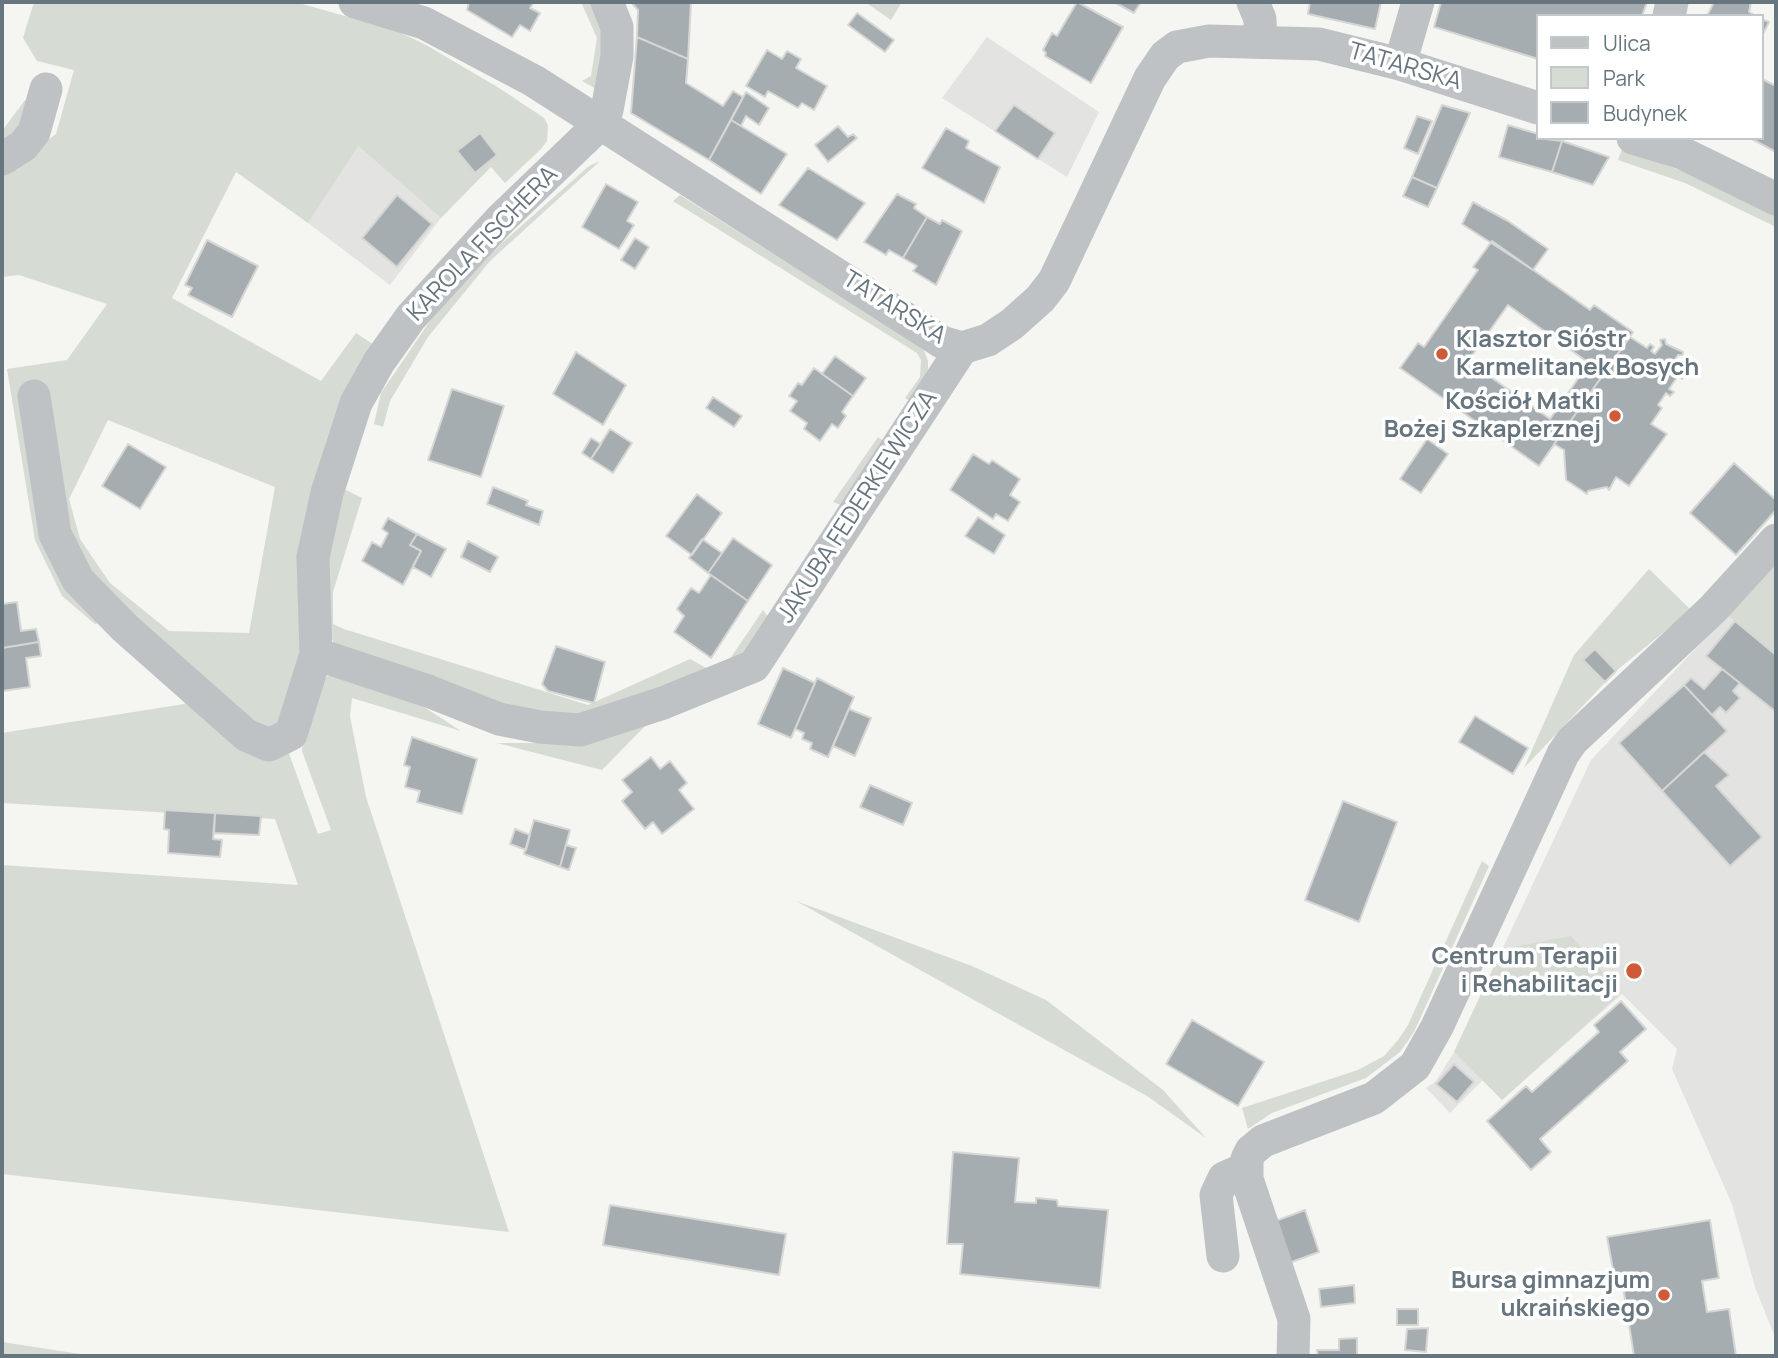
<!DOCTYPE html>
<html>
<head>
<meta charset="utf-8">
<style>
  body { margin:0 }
  #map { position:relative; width:1778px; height:1358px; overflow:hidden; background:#f5f5f2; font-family:Manrope,sans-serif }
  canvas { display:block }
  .frame { position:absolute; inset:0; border:4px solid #67757f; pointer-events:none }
  .legend { position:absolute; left:1536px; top:14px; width:228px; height:126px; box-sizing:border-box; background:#fff; border:2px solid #c2c8cc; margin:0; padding:9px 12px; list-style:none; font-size:21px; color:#67757f }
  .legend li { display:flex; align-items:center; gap:14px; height:35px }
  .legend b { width:35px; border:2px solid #c2c8cc }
</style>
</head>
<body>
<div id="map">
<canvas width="1778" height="1358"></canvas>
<div class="frame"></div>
<ul class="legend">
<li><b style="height:9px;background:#bec2c5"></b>Ulica</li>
<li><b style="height:19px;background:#d6dbd3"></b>Park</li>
<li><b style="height:19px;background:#a6adb1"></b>Budynek</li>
</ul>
</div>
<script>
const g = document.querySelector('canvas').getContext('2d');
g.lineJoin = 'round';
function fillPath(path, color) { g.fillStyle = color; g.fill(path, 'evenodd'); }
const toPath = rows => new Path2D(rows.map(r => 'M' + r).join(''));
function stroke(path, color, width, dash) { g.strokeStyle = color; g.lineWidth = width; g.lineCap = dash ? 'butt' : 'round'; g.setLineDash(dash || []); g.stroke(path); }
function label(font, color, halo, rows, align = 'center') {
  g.font = font + ' Manrope,sans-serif'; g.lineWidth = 7; g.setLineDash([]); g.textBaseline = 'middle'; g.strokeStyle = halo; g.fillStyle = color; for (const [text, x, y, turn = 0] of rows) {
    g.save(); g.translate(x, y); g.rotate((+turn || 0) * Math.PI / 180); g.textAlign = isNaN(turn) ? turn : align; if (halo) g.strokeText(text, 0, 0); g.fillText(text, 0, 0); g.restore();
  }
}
const built = toPath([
  [987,37,1099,112,1067,177,942,98],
  [357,145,441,218,390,285,308,223],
  [1727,615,1776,655,1776,1340,1755,1287,1732,1204,1672,1069,1677,1049,1622,994,1502,1100,1483,1080,1450,1113,1426,1088,1436,1081,1454,1052,1591,760]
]);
const green = toPath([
  [34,2,295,2,395,30,426,45,499,88,544,118,548,125,547,141,541,149,505,183,491,167,441,218,358,146,308,223,236,172,172,298,321,381,356,333,374,345,340,400,326,442,315,505,302,665,287,725,266,736,126,615,95,624,62,596,35,540,7,369,67,360,107,304,19,275,2,277,2,168,10,167,56,134,74,70,37,61,23,38],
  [108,420,275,487,249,633,169,631,110,583,80,539,69,499],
  [581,2,593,2,605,28,598,90,582,81,591,76,597,38],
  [865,2,902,2,891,20],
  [25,100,29,103,22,129,2,150,2,131],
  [1622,149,1690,174,1776,216,1776,227,1685,183,1618,160],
  [600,161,490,261,428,337,390,401,383,427,374,424,381,393,434,315,502,243,589,166],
  [680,195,923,348,928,361,928,371,911,402,905,398,920,377,921,360,917,353,673,201],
  [878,437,885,442,843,506,833,502],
  [342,488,362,498,333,592,333,624,344,629,588,705,690,659,719,675,763,610,769,618,762,639,739,664,719,675,574,720,549,718,364,663,336,648,322,616,321,597],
  [1776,560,1776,655,1727,615],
  [1649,569,1691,610,1616,671,1524,768,1574,655],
  [336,673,404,694,461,731,352,698,350,716,366,797,509,1232,2,1174,2,865,298,885,275,819,2,803,2,733,184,704,194,699,287,748,318,834,331,830,302,751,304,726,321,679],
  [652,719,602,770,497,743,581,743],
  [1482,861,1489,866,1414,1032,1400,1052,1366,1078,1272,1113,1248,1129,1242,1108,1358,1070,1384,1056,1398,1040,1408,1025],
  [796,901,972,966,1046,1000,1163,1090,1206,1138,1147,1096],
  [1571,936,1621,993,1502,1100,1454,1052,1502,949],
  [2,1342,93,1356,2,1356]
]);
const building = toPath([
  [469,2,534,2,530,8,540,13,530,31,520,25,512,37,467,10,469,2],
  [631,2,691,2,688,59,637,37,638,10,631,2],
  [1077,2,1123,27,1091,83,1045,56,1046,53,1043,50,1052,33,1057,36,1077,2],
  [1114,2,1141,2,1134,13,1114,2],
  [1310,2,1381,2,1375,29,1308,14,1310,2],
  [1441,2,1647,2,1642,16,1538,16,1538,59,1434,27,1441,2],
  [1714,2,1751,2,1749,12,1756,16,1707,16,1714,2],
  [857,13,894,40,885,52,848,25,857,13],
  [1762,19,1769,22,1762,36,1762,19],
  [637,37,688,59,686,83,723,106,733,91,743,97,709,160,631,113,637,37],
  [767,50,782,59,787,51,801,59,796,68,827,86,814,110,802,103,798,108,768,91,765,97,746,86,767,50],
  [1762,79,1776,86,1776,152,1750,138,1762,138,1762,79],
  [746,92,769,108,759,125,746,116,741,126,731,120,746,92],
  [1014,105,1055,133,1038,159,995,131,1014,105],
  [1442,105,1470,113,1437,188,1412,177,1442,105],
  [1417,116,1432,121,1418,154,1404,148,1417,116],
  [731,120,787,154,761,194,709,160,731,120],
  [1508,125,1538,134,1538,138,1562,141,1552,172,1499,157,1508,125],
  [838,126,848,137,853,134,857,138,828,162,815,145,838,126],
  [946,128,969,141,966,148,1000,167,984,203,922,168,946,128],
  [480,133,497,155,475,173,457,151,480,133],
  [1562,141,1609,157,1593,185,1552,172,1562,141],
  [808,168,865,203,837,240,779,205,808,168],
  [1412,177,1437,188,1428,207,1403,196,1412,177],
  [606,184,638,202,627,221,634,225,619,249,582,227,606,184],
  [897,194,916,204,914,208,927,217,903,258,889,250,886,255,864,242,897,194],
  [397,195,432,224,397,267,362,238,397,195],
  [1473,202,1508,221,1548,249,1533,270,1462,224,1473,202],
  [927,217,940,224,942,220,962,231,936,285,913,271,917,266,903,258,927,217],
  [635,238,649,247,635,269,621,260,635,238],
  [207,240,258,266,232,317,188,295,192,288,185,285,207,240],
  [1492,241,1590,310,1594,305,1633,332,1539,466,1400,368,1418,343,1424,347,1478,270,1473,267,1492,241],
  [1508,305,1589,363,1550,419,1468,361,1508,305],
  [1630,337,1647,348,1650,344,1654,347,1651,351,1655,354,1662,345,1660,340,1665,339,1666,344,1683,352,1683,355,1678,355,1672,365,1676,368,1678,364,1684,368,1681,372,1685,375,1682,379,1678,376,1669,389,1674,392,1670,396,1666,393,1658,405,1662,408,1651,424,1667,434,1629,486,1616,477,1609,490,1607,487,1588,491,1587,494,1566,480,1564,450,1554,444,1630,337],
  [576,352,626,385,603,425,553,394,576,352],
  [835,356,866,378,853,396,822,374,835,356],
  [814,368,853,396,842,412,846,416,838,428,832,424,820,441,804,429,807,423,790,411,797,401,789,396,798,383,802,385,814,368],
  [452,389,504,406,481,477,428,460,452,389],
  [713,397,742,416,734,427,706,408,713,397],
  [610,429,632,443,613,473,591,459,610,429],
  [591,438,601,444,591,459,582,453,591,438],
  [1427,439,1448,454,1421,493,1400,479,1427,439],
  [128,444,166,467,140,509,102,486,128,444],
  [973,454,989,464,992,460,1020,479,1010,495,1020,502,1008,521,996,514,993,519,950,490,973,454],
  [1734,463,1776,500,1776,510,1736,555,1690,513,1734,463],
  [493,487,528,501,526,505,543,511,539,525,487,504,493,487],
  [697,494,722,513,692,555,666,536,697,494],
  [978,517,1005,535,994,554,965,536,978,517],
  [388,518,417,534,410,545,421,551,403,585,362,561,372,542,381,547,388,533,382,529,388,518],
  [417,534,446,549,431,577,413,567,421,551,410,545,417,534],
  [733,538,772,565,748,601,708,573,733,538],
  [702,539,722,553,708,573,689,558,702,539],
  [468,541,498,557,490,572,461,557,468,541],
  [711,575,748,601,711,658,674,632,684,616,677,609,691,588,699,593,711,575],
  [17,602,21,631,36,629,39,642,2,648,2,604,17,602],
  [1735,621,1776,655,1776,712,1706,656,1735,621],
  [39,642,41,656,26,658,30,687,2,691,2,648,39,642],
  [556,646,605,662,594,703,548,691,542,684,556,646],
  [1595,649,1616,671,1605,682,1583,660,1595,649],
  [783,668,815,683,791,738,758,724,783,668],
  [1722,669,1740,683,1733,691,1740,698,1726,713,1720,707,1712,715,1684,685,1691,678,1704,689,1722,669],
  [817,678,854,697,828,757,810,749,812,743,802,739,804,733,795,729,817,678],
  [1684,685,1727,731,1662,791,1619,743,1684,685],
  [849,709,871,718,855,756,833,746,849,709],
  [1475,716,1528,748,1513,774,1459,742,1475,716],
  [412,737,477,759,462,814,417,802,420,791,405,787,410,767,404,765,412,737],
  [1704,752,1729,775,1716,786,1762,837,1730,866,1662,791,1704,752],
  [651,757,660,769,670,761,687,783,679,790,694,809,662,834,653,822,645,829,622,801,632,792,622,780,651,757],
  [870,785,912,803,903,825,860,807,870,785],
  [1343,801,1397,822,1359,922,1305,900,1343,801],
  [165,810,215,813,213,839,222,840,220,857,168,853,169,830,164,829,165,810],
  [215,813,261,816,259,835,214,833,215,813],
  [534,820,570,830,560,867,524,854,534,820],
  [515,829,530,835,526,850,510,844,515,829],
  [566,845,576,848,569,870,560,867,566,845],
  [1621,1001,1646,1029,1620,1052,1628,1061,1540,1139,1551,1152,1531,1170,1487,1121,1526,1086,1532,1092,1599,1032,1594,1025,1621,1001],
  [1192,1020,1264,1062,1238,1106,1166,1064,1192,1020],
  [1454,1064,1474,1082,1457,1102,1436,1084,1454,1064],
  [953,1152,1019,1158,1015,1202,1036,1203,1036,1198,1057,1200,1058,1206,1108,1210,1100,1288,960,1274,963,1244,947,1244,953,1152],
  [610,1205,786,1234,779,1275,603,1245,610,1205],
  [1305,1210,1319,1252,1286,1264,1273,1222,1305,1210],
  [1710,1220,1719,1278,1702,1281,1707,1312,1729,1309,1736,1356,1634,1356,1621,1274,1614,1275,1607,1237,1710,1220],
  [1354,1285,1355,1303,1321,1307,1319,1289,1354,1285],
  [1397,1309,1418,1309,1418,1325,1397,1325,1397,1309],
  [1428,1328,1426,1352,1405,1350,1407,1329,1428,1328],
  [1357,1338,1357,1356,1318,1356,1317,1350,1339,1350,1339,1339,1357,1338]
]);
const minor = toPath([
  [355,2,424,23,534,81,942,342,962,348,988,340,1012,324,1040,299,1054,281,1150,78,1165,56,1177,47,1209,41,1319,44,1400,64,1538,108],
  [1253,2,1260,19,1261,41],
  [1669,16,1672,2],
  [1400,64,1418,2],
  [1633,138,1682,153,1776,199],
  [2,159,23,146,34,132,46,89],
  [34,396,55,534,78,580,125,628,246,735,269,745,291,734,316,654,313,557,327,493,356,403,379,362,411,317,500,220,600,124,607,110,617,56,617,27,607,2],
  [316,654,428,691,499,719,540,727,580,730,663,703,754,666,962,348],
  [1223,1256,1216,1195,1224,1178,1246,1168],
  [1293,1356,1294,1319,1247,1179,1247,1159,1251,1151,1263,1141,1374,1098,1415,1066,1437,1027,1563,754,1572,741,1713,609,1776,540]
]);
const markers = [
  [1442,354,7,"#ce5a38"],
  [1615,416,7,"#ce5a38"],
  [1634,971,9,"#ce5a38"],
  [1664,1295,7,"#ce5a38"]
];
const streetNames = [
  ["TATARSKA",1405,67,16],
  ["KAROLA FISCHERA",483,244,-46],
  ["TATARSKA",894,308,32],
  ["JAKUBA FEDERKIEWICZA",858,507,-57]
];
const poiNames = [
  ["Klasztor Sióstr",1456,340,"left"],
  ["Karmelitanek Bosych",1456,368,"left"],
  ["Kościół Matki",1601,402],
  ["Bożej Szkaplerznej",1601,430],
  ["Centrum Terapii",1618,957],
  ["i Rehabilitacji",1618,985],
  ["Bursa gimnazjum",1650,1281],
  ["ukraińskiego",1650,1309]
];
fillPath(built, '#e3e4e2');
fillPath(green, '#d6dbd3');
fillPath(building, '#a6adb1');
stroke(building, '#d6d6d4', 2);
stroke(minor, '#bec2c5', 33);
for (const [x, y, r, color] of markers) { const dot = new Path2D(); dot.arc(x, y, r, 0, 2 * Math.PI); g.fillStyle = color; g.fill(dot); stroke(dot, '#fff', 2.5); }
label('24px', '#67757f', '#fff', streetNames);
label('bold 24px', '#67757f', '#fff', poiNames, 'right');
</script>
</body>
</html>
